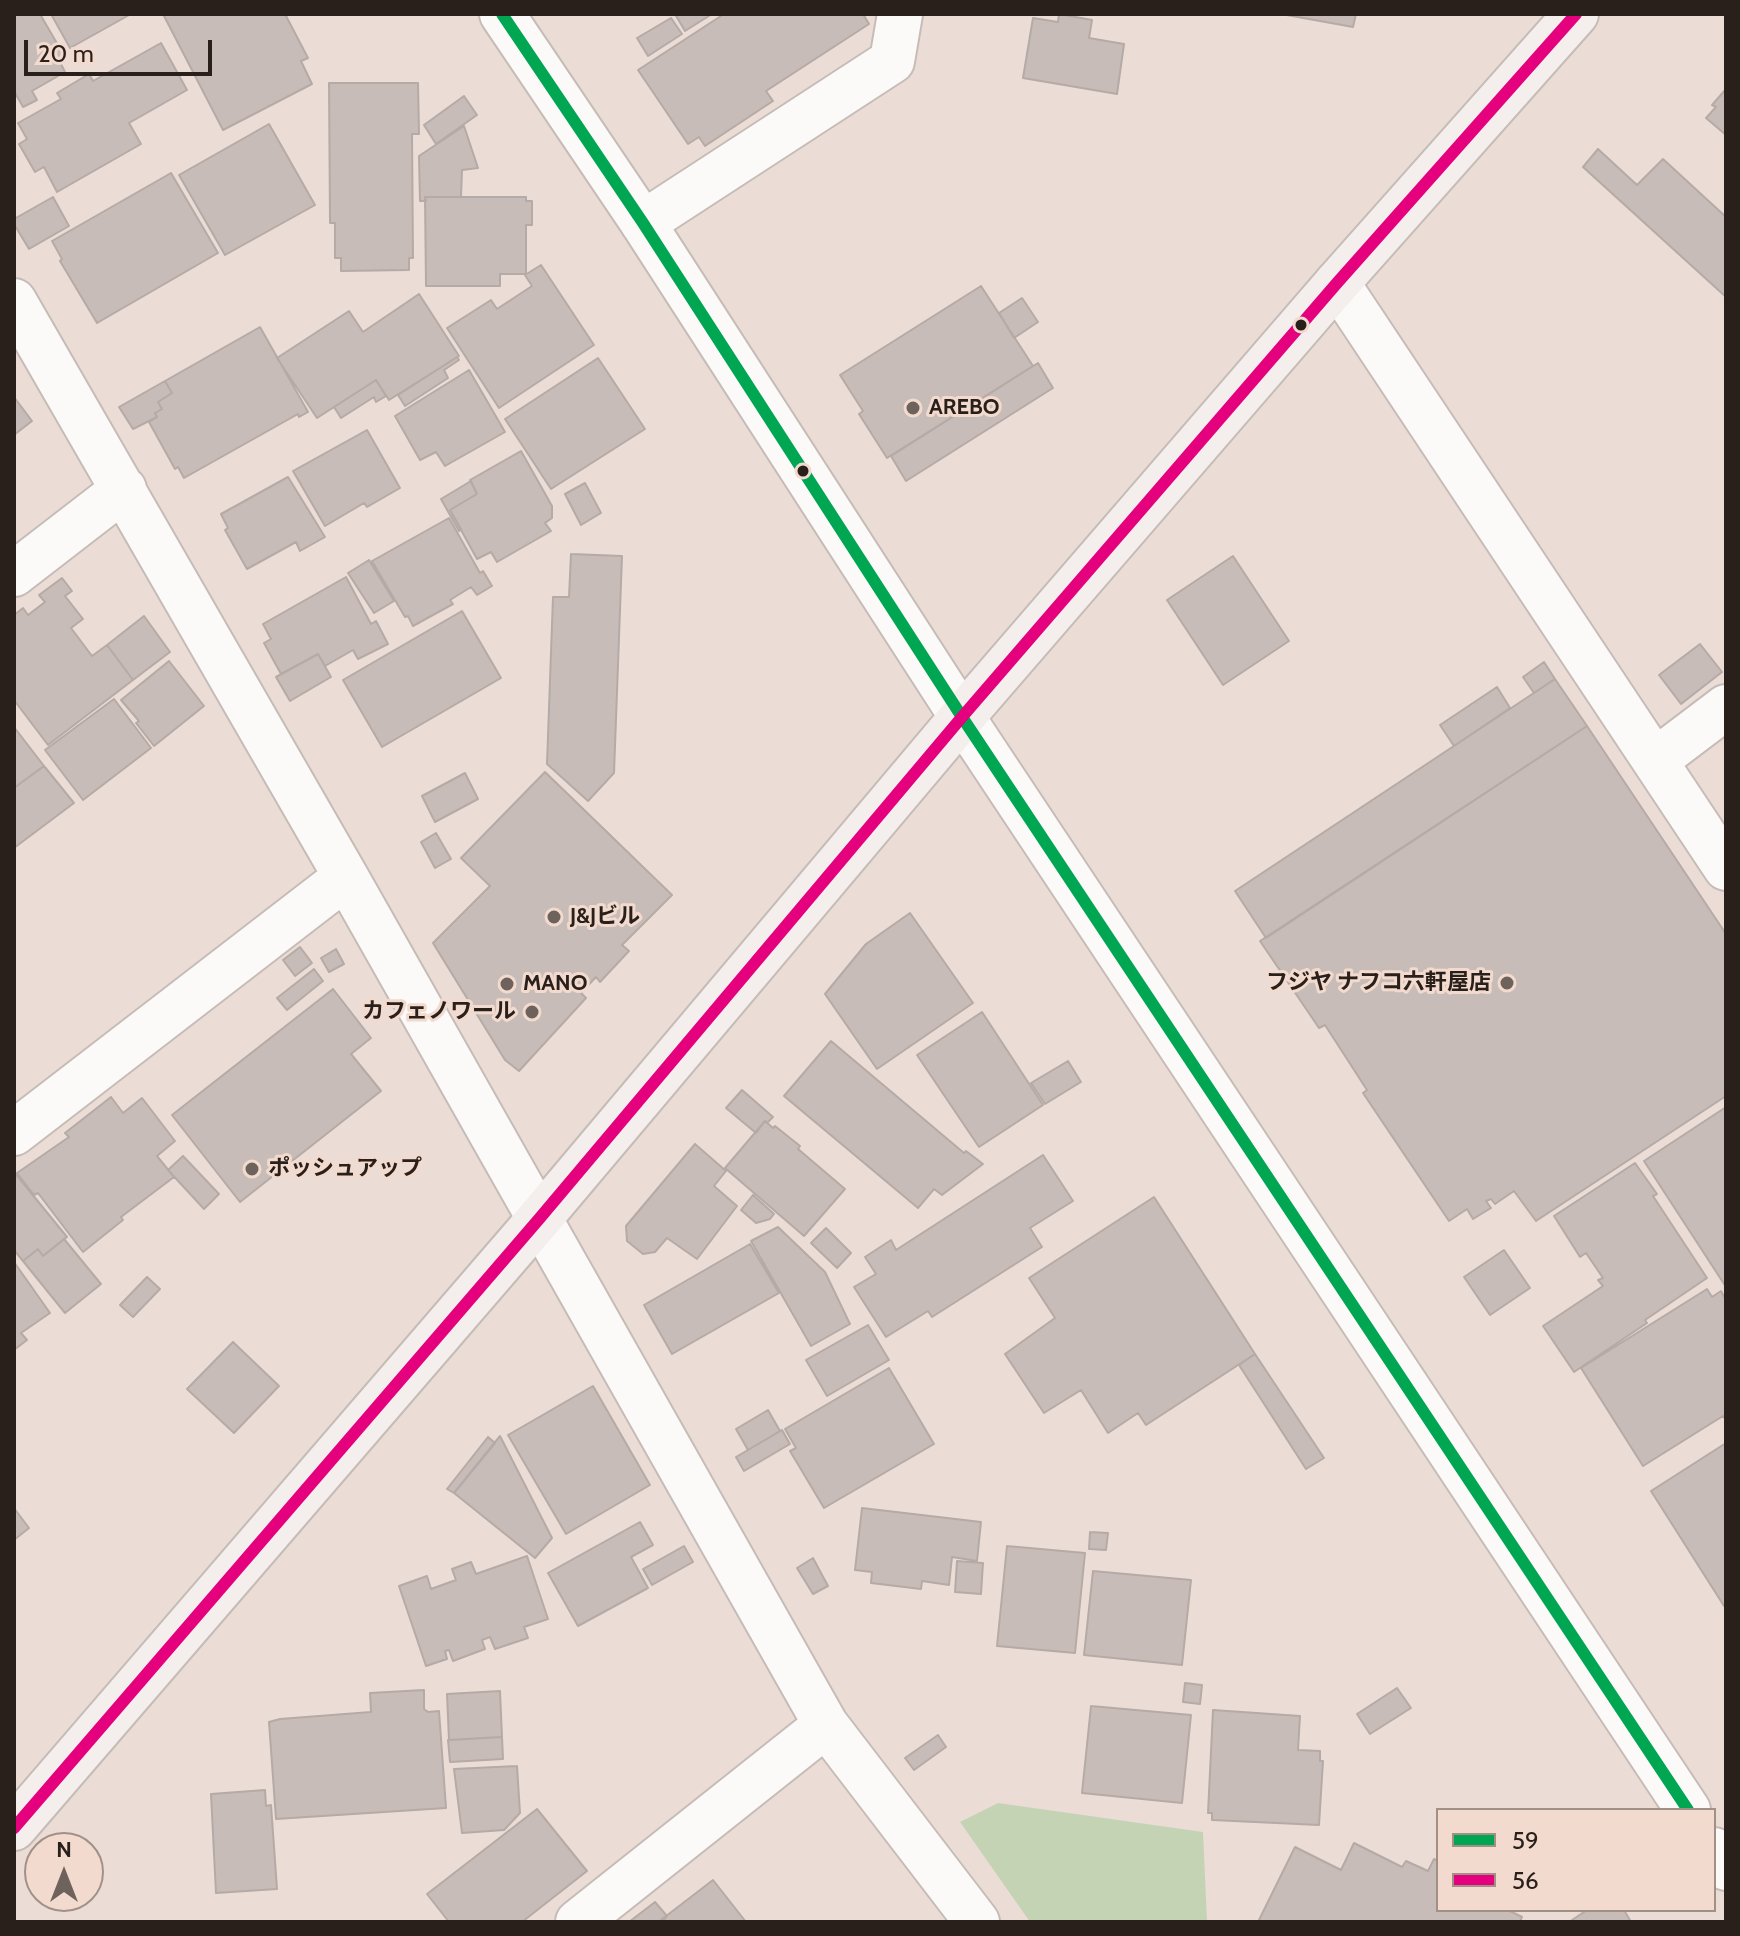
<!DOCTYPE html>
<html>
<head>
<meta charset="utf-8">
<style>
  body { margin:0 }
  #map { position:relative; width:1740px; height:1936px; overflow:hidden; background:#ebddd6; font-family:Cabin,sans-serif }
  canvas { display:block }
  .frame { position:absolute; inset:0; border:16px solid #29201b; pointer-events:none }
  .legend { position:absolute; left:1436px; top:1808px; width:280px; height:104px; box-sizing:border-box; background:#f3dace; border:2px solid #a29086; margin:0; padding:10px 14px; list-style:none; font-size:24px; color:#29201b }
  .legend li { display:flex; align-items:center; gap:16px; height:40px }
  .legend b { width:40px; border:2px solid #a29086 }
  .north { position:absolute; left:24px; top:1832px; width:80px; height:80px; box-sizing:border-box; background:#f3dace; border:2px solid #a29086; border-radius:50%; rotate:0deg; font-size:22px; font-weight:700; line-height:32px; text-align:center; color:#29201b }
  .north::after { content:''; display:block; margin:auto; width:28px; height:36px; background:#6d625c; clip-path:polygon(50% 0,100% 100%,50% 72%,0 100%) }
  .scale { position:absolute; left:24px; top:40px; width:188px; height:36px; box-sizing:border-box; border:4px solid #29201b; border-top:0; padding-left:10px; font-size:24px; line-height:28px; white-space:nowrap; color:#29201b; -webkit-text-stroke:6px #f3dace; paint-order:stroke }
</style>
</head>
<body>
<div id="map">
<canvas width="1740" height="1936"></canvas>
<div class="frame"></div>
<ul class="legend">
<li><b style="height:10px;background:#00a651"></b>59</li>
<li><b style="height:10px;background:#e5007d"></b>56</li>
</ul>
<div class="north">N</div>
<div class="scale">20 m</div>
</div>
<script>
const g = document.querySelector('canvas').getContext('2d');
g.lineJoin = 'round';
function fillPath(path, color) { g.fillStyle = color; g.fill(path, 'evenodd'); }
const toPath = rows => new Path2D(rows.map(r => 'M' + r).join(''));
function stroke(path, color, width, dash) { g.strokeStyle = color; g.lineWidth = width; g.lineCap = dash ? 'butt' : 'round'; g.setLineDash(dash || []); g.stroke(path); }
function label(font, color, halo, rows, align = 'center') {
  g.font = font + ' Cabin,"Noto Sans JP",sans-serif'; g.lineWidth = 6; g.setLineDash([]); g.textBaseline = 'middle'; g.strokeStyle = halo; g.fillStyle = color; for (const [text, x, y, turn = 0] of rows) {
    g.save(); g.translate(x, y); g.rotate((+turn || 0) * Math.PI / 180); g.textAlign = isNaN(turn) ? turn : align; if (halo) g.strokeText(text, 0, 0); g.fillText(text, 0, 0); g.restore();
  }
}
const green = toPath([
  [998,1803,1203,1832,1207,1922,1030,1922,960,1822]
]);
const building = toPath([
  [14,14,40,14,66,59,60,62,65,72,32,91,37,100,23,107,14,91,14,14],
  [51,14,131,14,70,48,51,14],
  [163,14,285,14,308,58,301,61,312,84,223,130,163,14],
  [675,14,712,14,685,31,675,14],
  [724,14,863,14,869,24,766,91,773,101,705,146,699,137,688,144,638,70,724,14],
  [1059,14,1092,20,1089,38,1124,44,1117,94,1023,78,1033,18,1058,22,1059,14],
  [1281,14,1356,14,1353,27,1281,14],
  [671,18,682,34,648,56,637,38,671,18],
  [161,43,187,90,129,123,141,144,57,192,44,167,35,172,19,144,27,139,18,123,61,99,57,93,89,74,93,81,161,43],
  [329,83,418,83,419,134,412,134,413,258,409,258,409,270,341,271,341,258,335,258,335,223,330,223,329,83],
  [1726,89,1726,135,1706,118,1716,107,1712,105,1726,89],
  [464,96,477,115,436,144,424,125,464,96],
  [269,124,315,205,225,255,179,175,269,124],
  [464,126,478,168,462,170,461,197,425,197,426,201,420,201,419,156,464,126],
  [1598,149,1637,185,1663,159,1726,217,1726,297,1583,167,1598,149],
  [171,173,218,253,97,323,60,261,62,259,52,241,171,173],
  [53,197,69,226,29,249,14,224,14,219,53,197],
  [425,197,526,197,526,201,532,201,532,225,526,225,526,274,500,274,500,286,426,286,425,197],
  [541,265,594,345,499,408,447,328,491,300,497,309,532,286,525,275,541,265],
  [981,286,1033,366,887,458,859,414,863,411,840,375,981,286],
  [419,294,459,356,389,400,376,380,317,418,277,358,349,311,363,332,419,294],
  [1022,298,1038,322,1014,338,999,313,1022,298],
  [260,327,308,412,299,417,298,414,184,478,178,467,175,469,149,422,157,417,155,413,162,409,158,402,172,393,165,381,260,327],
  [457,357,459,360,444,370,448,378,405,406,398,395,457,357],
  [598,358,645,429,551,489,505,419,598,358],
  [1038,363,1053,388,906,481,891,456,1038,363],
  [469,370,505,432,445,466,436,452,420,460,395,416,469,370],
  [376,380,386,396,376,402,374,397,341,418,334,407,376,380],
  [165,381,172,393,158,402,162,409,155,413,157,417,133,429,119,407,165,381],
  [14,397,32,421,14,435,14,397],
  [367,430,400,488,367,507,364,503,325,526,293,471,367,430],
  [521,451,552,506,552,518,545,523,551,531,497,562,491,552,477,559,450,510,477,494,470,480,521,451],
  [288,477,325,537,300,551,296,542,247,569,225,530,228,528,221,514,288,477],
  [471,481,477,494,450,510,461,529,459,531,441,499,471,481],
  [585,483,601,513,581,525,565,494,585,483],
  [449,518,480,573,483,571,492,586,477,595,471,587,450,600,453,604,413,626,408,616,405,617,372,561,449,518],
  [571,554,622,556,614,773,588,801,547,764,553,597,569,597,571,554],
  [1233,556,1289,641,1223,685,1167,600,1233,556],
  [369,560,394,601,374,613,348,573,369,560],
  [346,577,371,624,376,621,388,644,358,659,353,650,325,666,318,654,281,674,264,643,271,639,263,624,346,577],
  [62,578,72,591,65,596,83,619,71,628,92,656,107,645,133,680,48,745,14,700,14,615,23,608,28,615,45,602,39,595,62,578],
  [462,611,501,678,382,747,343,680,462,611],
  [144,616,170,652,133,680,107,645,144,616],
  [1700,644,1722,672,1681,704,1659,675,1700,644],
  [318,654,331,677,290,701,276,677,318,654],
  [169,661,204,706,154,746,136,723,139,721,121,700,169,661],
  [1544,662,1555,679,1534,693,1523,677,1544,662],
  [1555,679,1587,726,1266,938,1235,891,1555,679],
  [1497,687,1510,708,1454,746,1440,725,1497,687],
  [114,699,151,748,83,800,45,750,114,699],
  [1587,726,1726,934,1726,1096,1536,1221,1514,1191,1495,1204,1491,1199,1486,1201,1491,1208,1473,1219,1467,1209,1449,1221,1363,1093,1367,1090,1325,1025,1319,1028,1260,941,1587,726],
  [14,727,44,766,14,788,14,727],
  [44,766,74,803,14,848,14,788,44,766],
  [545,772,672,895,622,945,629,951,600,982,596,977,581,993,586,998,519,1071,505,1060,433,943,490,886,461,858,545,772],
  [465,773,478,799,435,822,422,796,465,773],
  [436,833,451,859,435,868,421,842,436,833],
  [910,913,973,1003,877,1069,825,994,866,944,910,913],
  [300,947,312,963,295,976,283,960,300,947],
  [336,949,344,964,329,972,321,958,336,949],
  [314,969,323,981,287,1010,277,998,314,969],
  [333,989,371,1038,351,1054,381,1091,240,1202,172,1115,333,989],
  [982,1012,1043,1105,979,1147,917,1055,982,1012],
  [831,1041,964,1153,966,1151,983,1164,942,1195,934,1189,918,1208,784,1096,831,1041],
  [1068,1061,1081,1082,1045,1104,1031,1083,1068,1061],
  [742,1090,773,1117,767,1123,765,1121,756,1133,726,1108,742,1090],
  [111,1097,123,1113,142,1098,175,1141,157,1156,174,1177,121,1217,123,1220,83,1252,38,1193,34,1195,17,1173,69,1137,65,1133,111,1097],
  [1726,1107,1726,1287,1644,1161,1726,1107],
  [765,1121,773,1128,775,1126,800,1146,798,1149,845,1189,804,1236,725,1168,765,1121],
  [695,1144,726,1171,714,1186,737,1206,697,1259,667,1238,655,1252,643,1254,627,1241,626,1226,695,1144],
  [1043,1155,1073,1201,1030,1228,1042,1247,932,1317,928,1311,886,1337,854,1287,876,1274,865,1257,891,1240,896,1250,1043,1155],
  [183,1156,219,1194,204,1209,168,1170,183,1156],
  [1635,1163,1657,1194,1653,1196,1707,1278,1645,1320,1647,1323,1574,1372,1543,1326,1603,1286,1598,1280,1603,1278,1586,1253,1580,1257,1554,1216,1635,1163],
  [14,1172,67,1237,43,1256,38,1249,23,1261,14,1250,14,1172],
  [753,1195,774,1214,770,1219,756,1223,741,1210,753,1195],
  [1154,1197,1255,1354,1146,1425,1138,1413,1108,1433,1081,1390,1044,1413,1005,1354,1055,1318,1029,1278,1154,1197],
  [778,1227,825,1272,850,1324,811,1346,751,1241,778,1227],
  [826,1228,851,1253,837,1268,811,1243,826,1228],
  [64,1239,101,1284,65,1313,23,1261,38,1249,43,1256,64,1239],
  [750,1244,779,1293,672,1354,644,1305,750,1244],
  [1504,1250,1530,1288,1490,1315,1464,1277,1504,1250],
  [14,1262,50,1313,21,1333,27,1340,14,1350,14,1262],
  [147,1277,160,1289,133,1317,120,1305,147,1277],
  [1707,1289,1712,1297,1721,1291,1726,1300,1726,1420,1723,1416,1643,1466,1581,1368,1707,1289],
  [868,1325,889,1360,827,1396,806,1360,868,1325],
  [233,1342,279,1386,234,1433,187,1389,233,1342],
  [1255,1354,1324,1458,1306,1469,1239,1365,1255,1354],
  [889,1368,934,1444,824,1508,790,1451,796,1448,785,1429,889,1368],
  [593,1386,650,1485,566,1534,508,1435,593,1386],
  [768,1410,780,1431,748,1450,736,1429,768,1410],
  [782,1430,790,1444,744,1471,736,1457,782,1430],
  [500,1436,552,1538,535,1558,454,1493,500,1436],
  [488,1437,495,1443,454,1493,447,1489,488,1437],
  [1726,1443,1726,1605,1724,1606,1651,1491,1726,1443],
  [14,1508,29,1528,14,1540,14,1508],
  [862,1508,981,1522,977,1561,952,1557,949,1585,922,1581,921,1589,871,1583,872,1572,855,1570,862,1508],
  [640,1522,653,1545,631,1557,648,1588,578,1626,548,1573,640,1522],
  [1090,1532,1108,1533,1106,1550,1089,1549,1090,1532],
  [684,1546,693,1562,652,1585,643,1569,684,1546],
  [1007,1546,1085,1553,1075,1653,997,1646,1007,1546],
  [527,1556,548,1619,524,1627,528,1638,495,1649,490,1637,482,1640,485,1649,453,1661,449,1650,445,1651,447,1659,426,1666,399,1586,427,1576,431,1589,456,1580,452,1569,471,1562,476,1574,527,1556],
  [813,1558,828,1586,813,1594,797,1568,813,1558],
  [957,1561,983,1563,981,1594,955,1592,957,1561],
  [1093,1571,1191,1580,1182,1665,1084,1655,1093,1571],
  [1185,1683,1202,1685,1200,1704,1183,1702,1185,1683],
  [1397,1688,1411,1708,1370,1734,1357,1714,1397,1688],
  [424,1690,424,1709,428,1712,439,1711,446,1808,276,1819,269,1722,280,1719,371,1712,370,1693,424,1690],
  [500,1691,502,1737,449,1740,447,1694,500,1691],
  [1091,1706,1191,1715,1182,1803,1082,1793,1091,1706],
  [1213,1710,1300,1716,1298,1750,1320,1751,1320,1761,1323,1761,1319,1825,1212,1820,1212,1813,1208,1813,1213,1710],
  [938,1735,946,1747,914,1770,905,1758,938,1735],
  [502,1737,503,1759,450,1762,448,1740,502,1737],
  [517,1766,520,1813,504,1830,462,1833,454,1769,517,1766],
  [265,1790,266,1806,271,1805,277,1889,216,1893,211,1794,265,1790],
  [537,1809,587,1871,522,1922,449,1922,427,1894,537,1809],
  [1354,1843,1402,1867,1406,1861,1428,1871,1434,1859,1438,1861,1438,1910,1508,1910,1522,1917,1520,1922,1258,1922,1295,1847,1341,1870,1354,1843],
  [713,1880,746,1922,662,1922,661,1920,713,1880],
  [655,1902,667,1916,662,1922,629,1922,655,1902],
  [1587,1910,1624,1910,1631,1922,1569,1922,1587,1910]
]);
const minor = toPath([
  [643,223,892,61,900,14],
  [1337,283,1726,868],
  [14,301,346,877,826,1725,977,1922],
  [14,574,124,489],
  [1656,760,1726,707],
  [14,1133,346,877],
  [578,1922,826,1725]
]);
const tertiary = toPath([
  [502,14,643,223,962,717,1688,1810],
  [1714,1850,1726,1868]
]);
const secondary = toPath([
  [14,1828,539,1219,962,717,1337,283,1576,14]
]);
const bus1 = toPath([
  [502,14,643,223,962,717,1688,1810]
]);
const bus2 = toPath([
  [14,1828,539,1219,962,717,1337,283,1576,14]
]);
const markers = [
  [1301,325,7,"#29201b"],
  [913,408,8,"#6d625c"],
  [803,471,7,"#29201b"],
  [554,917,8,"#6d625c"],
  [1507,983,8,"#6d625c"],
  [507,984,8,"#6d625c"],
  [532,1012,8,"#6d625c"],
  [252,1169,8,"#6d625c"]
];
const poiNames = [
  ["AREBO",929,408],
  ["J&Jビル",570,917],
  ["フジヤ ナフコ六軒屋店",1491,983,"right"],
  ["MANO",523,984],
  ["カフェノワール",516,1012,"right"],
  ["ポッシュアップ",268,1169]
];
fillPath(green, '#c5d3b5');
fillPath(building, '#c7bcb7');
stroke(building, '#b5aaa5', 2);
stroke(minor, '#c6bcb7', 48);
stroke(tertiary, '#c6bcb7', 48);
stroke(secondary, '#c6bcb7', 48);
stroke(minor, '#fcfaf9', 44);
stroke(tertiary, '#fcfaf9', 44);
stroke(secondary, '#f4eeed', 44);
stroke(bus1, '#00a651', 12);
stroke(bus2, '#e5007d', 12);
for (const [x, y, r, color] of markers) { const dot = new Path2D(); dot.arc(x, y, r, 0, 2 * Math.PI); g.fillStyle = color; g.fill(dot); stroke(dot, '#f3dace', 3); }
label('bold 22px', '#29201b', '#f3dace', poiNames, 'left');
</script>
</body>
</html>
